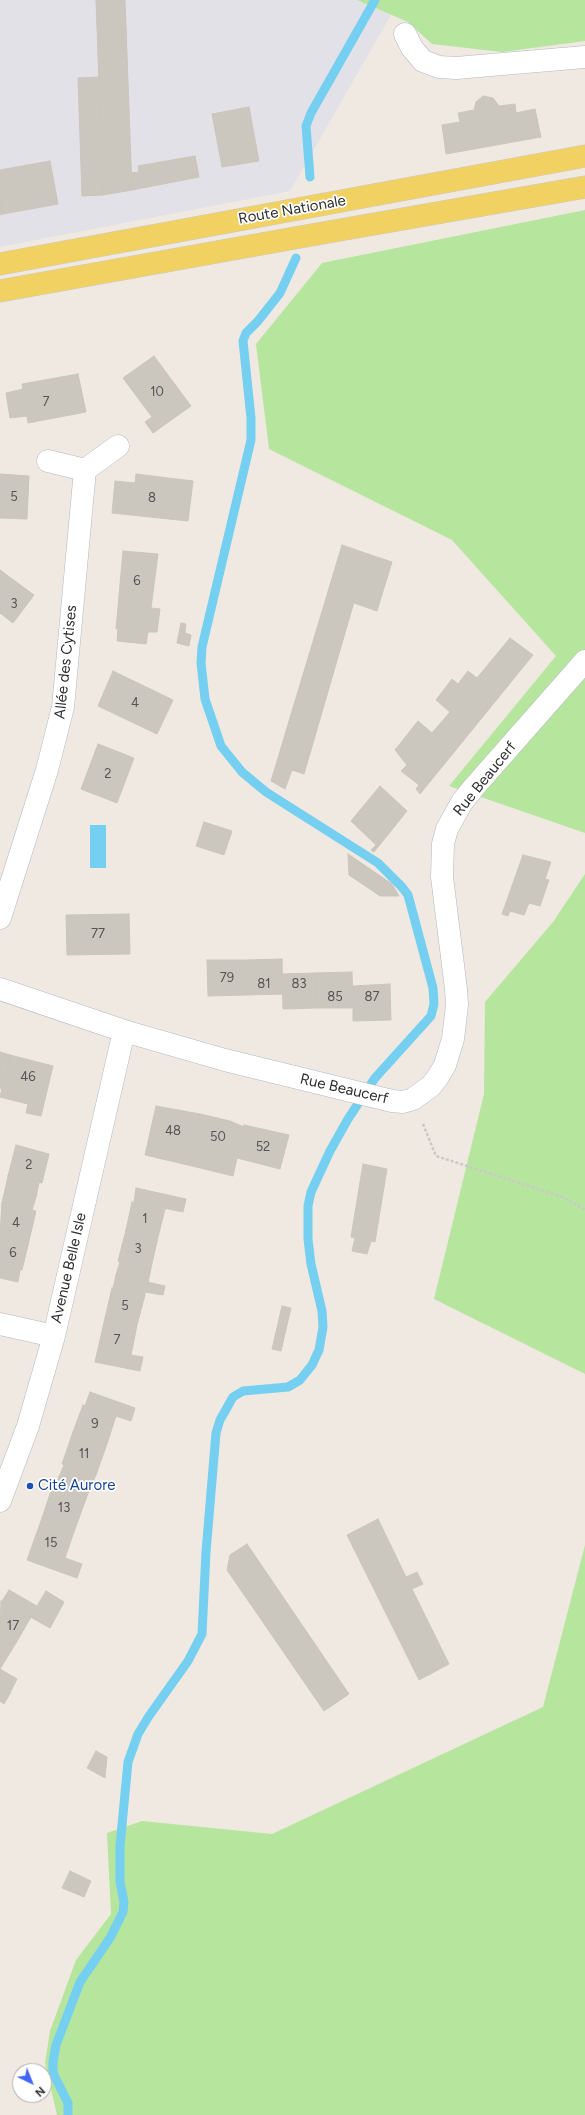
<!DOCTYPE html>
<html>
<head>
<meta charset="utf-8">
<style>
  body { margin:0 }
  #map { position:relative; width:585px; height:2115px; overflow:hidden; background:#efe9e1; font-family:Figtree,sans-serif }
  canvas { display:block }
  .north { position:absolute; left:12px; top:2063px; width:40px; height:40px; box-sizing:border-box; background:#fff; border:1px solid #ababab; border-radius:50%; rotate:137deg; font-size:11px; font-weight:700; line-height:16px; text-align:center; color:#2e2e2e }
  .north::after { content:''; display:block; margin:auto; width:14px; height:18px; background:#4264fb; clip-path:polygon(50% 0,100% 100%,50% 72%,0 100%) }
</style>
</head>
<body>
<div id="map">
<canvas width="585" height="2115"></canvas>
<div class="north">N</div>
</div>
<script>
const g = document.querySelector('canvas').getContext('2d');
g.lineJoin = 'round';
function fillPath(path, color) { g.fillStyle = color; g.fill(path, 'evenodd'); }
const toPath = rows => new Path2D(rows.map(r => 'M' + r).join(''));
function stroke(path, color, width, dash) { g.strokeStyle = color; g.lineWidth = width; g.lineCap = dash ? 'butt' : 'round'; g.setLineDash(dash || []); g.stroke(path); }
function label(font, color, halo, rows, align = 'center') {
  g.font = font + ' Figtree,sans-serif'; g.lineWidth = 3.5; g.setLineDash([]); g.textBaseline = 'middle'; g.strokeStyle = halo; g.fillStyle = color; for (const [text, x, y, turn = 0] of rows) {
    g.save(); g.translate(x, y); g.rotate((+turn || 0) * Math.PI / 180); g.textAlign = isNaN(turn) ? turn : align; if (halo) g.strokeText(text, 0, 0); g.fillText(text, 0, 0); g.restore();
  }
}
const industrial = toPath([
  [0,0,357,0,391,15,290,191,0,247]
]);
const green = toPath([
  [357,0,585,0,585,41,502,52,432,44,408,22],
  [585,210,585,833,449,786,556,656,452,540,269,449,256,344,322,263],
  [585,874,585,1374,434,1299,484,1094,485,1002,553,922],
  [585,1545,585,2115,57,2115,45,2063,50,2031,76,1960,111,1914,107,1833,142,1821,272,1834,543,1707]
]);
const water = toPath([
  [90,825,106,825,106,868,90,868]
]);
const stream = toPath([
  [310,177,306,126,311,113,375,0],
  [68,2115,68,2103,53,2073,53,2062,56,2045,80,1982,110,1938,123,1912,124,1902,120,1882,120,1846,128,1762,138,1734,149,1716,188,1661,202,1634,206,1552,216,1433,220,1420,233,1397,243,1391,288,1387,300,1380,312,1365,319,1350,323,1327,322,1311,311,1264,308,1239,308,1206,311,1192,330,1151,348,1119,375,1078,431,1016,434,1004,433,988,408,895,402,887,378,863,266,792,242,772,221,746,205,699,201,663,202,647,251,440,251,418,243,341,246,333,258,321,280,293,296,258]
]);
const building = toPath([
  [96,0,125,0,132,190,103,195,96,0],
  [99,77,103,195,82,196,78,78,99,77],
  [483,96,493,98,499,106,515,104,516,113,535,109,541,137,446,154,442,125,460,122,458,113,474,110,476,102,483,96],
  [249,107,259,161,222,167,212,114,249,107],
  [195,156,199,177,132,190,132,173,139,172,138,166,195,156],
  [50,161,58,204,3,214,0,195,0,170,50,161],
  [0,195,3,214,0,215,0,195],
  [154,356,191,406,153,433,145,422,152,417,123,378,154,356],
  [78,374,86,412,28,423,27,416,10,418,6,393,23,389,22,384,78,374],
  [0,474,29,476,27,519,0,518,0,474],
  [136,474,193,481,188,521,112,513,115,481,135,483,136,474],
  [342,545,368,554,304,774,292,770,285,789,271,781,342,545],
  [123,551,158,554,151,608,160,609,157,632,148,632,146,644,117,641,118,628,116,629,123,551],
  [368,554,392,562,377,611,354,603,368,554],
  [0,570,34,595,13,623,0,613,0,570],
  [181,623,186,624,185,633,191,635,189,646,177,643,181,623],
  [510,638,533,655,420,794,416,789,419,785,401,771,407,765,395,750,418,721,432,733,450,712,436,700,452,679,458,684,468,671,477,678,510,638],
  [113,671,173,700,157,734,98,706,113,671],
  [98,744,134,758,117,803,81,789,98,744],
  [380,786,407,811,374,852,371,850,376,845,351,821,380,786],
  [204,822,232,831,224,855,196,846,204,822],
  [348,854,392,884,399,896,380,896,349,875,348,854],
  [523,855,551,862,545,879,549,880,540,906,529,903,524,915,510,911,508,916,502,914,523,855],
  [129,914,130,954,67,955,66,915,129,914],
  [282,959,283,994,246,995,245,960,282,959],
  [207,960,245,960,246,995,208,996,207,960],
  [352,972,353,1008,316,1008,316,973,352,972],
  [316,973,316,1008,283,1009,282,974,316,973],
  [390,984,391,1020,353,1021,353,986,390,984],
  [0,1052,10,1055,2,1089,0,1088,0,1052],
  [10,1055,53,1066,41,1116,26,1113,28,1104,0,1097,10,1055],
  [156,1106,200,1114,188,1165,145,1155,156,1106],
  [200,1114,230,1121,244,1127,233,1176,188,1165,200,1114],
  [244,1125,289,1135,280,1169,237,1158,244,1125],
  [16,1145,49,1154,42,1183,8,1176,16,1145],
  [363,1164,387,1169,375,1242,371,1241,367,1254,352,1251,355,1238,351,1237,363,1164],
  [8,1176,39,1183,36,1197,5,1190,8,1176],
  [136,1188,186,1199,183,1212,134,1202,136,1188],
  [5,1190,36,1197,32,1210,2,1203,5,1190],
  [132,1202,165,1209,158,1237,126,1230,132,1202],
  [2,1203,36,1211,29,1241,0,1234,2,1203],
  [126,1230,158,1237,151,1268,118,1261,126,1230],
  [0,1234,29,1241,22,1270,0,1266,0,1234],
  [120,1262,151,1268,148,1283,116,1275,120,1262],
  [0,1266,20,1270,18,1282,0,1278,0,1266],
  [116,1275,165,1286,163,1295,145,1292,145,1295,113,1289,116,1275],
  [112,1288,145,1295,137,1325,105,1318,112,1288],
  [282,1306,291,1308,281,1351,272,1349,282,1306],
  [105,1318,137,1325,131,1355,143,1357,140,1371,95,1362,105,1318],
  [90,1392,135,1408,131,1421,85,1406,90,1392],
  [83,1405,116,1416,107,1444,73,1432,83,1405],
  [73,1432,107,1444,96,1475,62,1464,73,1432],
  [64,1465,96,1475,90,1488,59,1477,64,1465],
  [59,1477,90,1488,86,1499,55,1489,59,1477],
  [52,1488,86,1499,75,1529,42,1518,52,1488],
  [42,1518,75,1529,65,1558,82,1564,77,1578,27,1560,42,1518],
  [378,1519,406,1577,417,1572,423,1584,412,1589,449,1664,419,1680,347,1535,378,1519],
  [247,1544,349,1694,324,1711,227,1570,230,1555,247,1544],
  [9,1590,56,1617,50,1628,2,1601,9,1590],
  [46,1591,64,1602,56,1617,37,1606,46,1591],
  [1,1601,31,1617,16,1643,0,1634,1,1601],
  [0,1634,16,1643,0,1669,0,1634],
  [0,1669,17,1679,11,1691,0,1685,0,1669],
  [0,1685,11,1692,4,1704,0,1701,0,1685],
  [96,1751,107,1757,105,1778,87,1768,96,1751],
  [70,1871,91,1881,84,1897,62,1888,70,1871]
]);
const path = toPath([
  [423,1124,436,1156,563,1197,585,1210]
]);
const minor = toPath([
  [405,34,412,48,423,61,439,67,456,68,585,57],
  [48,461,85,470,118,446],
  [0,918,47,770,63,707,85,470],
  [0,989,124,1031,225,1060,392,1101,403,1102,413,1099,431,1086,438,1077,445,1065,453,1039,457,1005,456,989,442,877,443,844,447,829,462,802,475,786,585,661],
  [0,1324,54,1336],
  [0,1501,28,1426,54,1336,124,1031]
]);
const major = toPath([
  [0,264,585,156],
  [0,291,317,234,585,187]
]);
const markers = [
  [30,1486,4,"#1a4fb4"]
];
const numberNames = [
  ["10",157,392],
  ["7",46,402],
  ["5",14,497],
  ["8",152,498],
  ["6",137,581],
  ["3",14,604],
  ["4",135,703],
  ["2",108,774],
  ["77",98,934],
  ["79",227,978],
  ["81",264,984],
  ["83",299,984],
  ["85",335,997],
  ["87",372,997],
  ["46",28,1077],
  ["48",173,1131],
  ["50",218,1137],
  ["52",263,1147],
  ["2",29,1165],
  ["1",145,1219],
  ["4",16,1223],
  ["3",138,1249],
  ["6",13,1253],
  ["5",125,1306],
  ["7",117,1340],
  ["9",95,1424],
  ["11",84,1454],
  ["13",64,1508],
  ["15",51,1543],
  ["17",13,1626]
];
const streetNames = [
  ["Route Nationale",292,210,-10],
  ["Allée des Cytises",66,662,-84],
  ["Rue Beaucerf",485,779,-51],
  ["Rue Beaucerf",344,1089,13],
  ["Avenue Belle Isle",69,1268,-77]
];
const transitNames = [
  ["Cité Aurore",38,1486]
];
fillPath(industrial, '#e3e1e8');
fillPath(green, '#b6e59e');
fillPath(water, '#75cff0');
stroke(stream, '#75cff0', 9);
fillPath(building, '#cbc7bf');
stroke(building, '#cbc5ba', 1);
stroke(minor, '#b4b7c1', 23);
stroke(major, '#c9c9c9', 23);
stroke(path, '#c9c9c9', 2.5, [3, 2]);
stroke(minor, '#fff', 22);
stroke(major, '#f2d163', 22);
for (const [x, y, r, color] of markers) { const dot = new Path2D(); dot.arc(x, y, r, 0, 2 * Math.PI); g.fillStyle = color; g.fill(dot); stroke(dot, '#fff', 1.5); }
label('13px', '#555452', null, numberNames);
label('15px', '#2e2e2e', '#fff', streetNames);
label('15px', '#164399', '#fff', transitNames, 'left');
</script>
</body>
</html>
